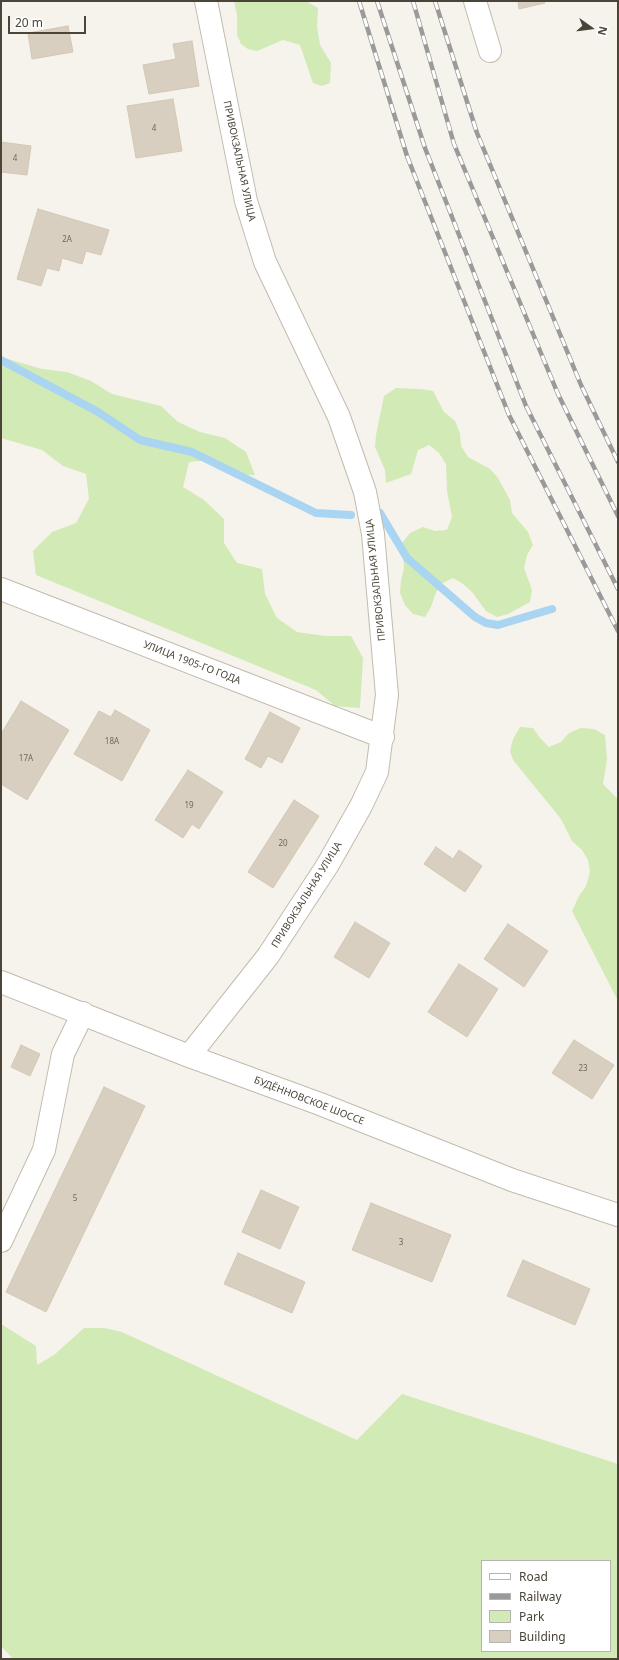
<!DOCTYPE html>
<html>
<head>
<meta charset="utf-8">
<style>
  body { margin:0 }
  #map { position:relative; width:619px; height:1660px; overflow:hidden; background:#f6f3ec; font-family:"Noto Sans",sans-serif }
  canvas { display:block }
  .frame { position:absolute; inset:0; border:2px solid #4b4439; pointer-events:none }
  .legend { position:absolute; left:481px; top:1560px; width:130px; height:92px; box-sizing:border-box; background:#fff; border:1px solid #b7b4b0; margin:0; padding:5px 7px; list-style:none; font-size:12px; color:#4b4439 }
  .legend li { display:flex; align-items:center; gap:8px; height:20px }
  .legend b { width:20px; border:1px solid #b7b4b0 }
  .north { position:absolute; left:571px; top:8px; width:40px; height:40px; -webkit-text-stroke:3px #fff; paint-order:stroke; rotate:104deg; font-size:11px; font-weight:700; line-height:16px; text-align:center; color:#4b4439 }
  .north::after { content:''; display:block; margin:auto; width:14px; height:18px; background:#4b4439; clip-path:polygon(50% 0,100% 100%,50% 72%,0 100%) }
  .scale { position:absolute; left:8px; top:16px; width:78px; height:18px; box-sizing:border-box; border:2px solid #4b4439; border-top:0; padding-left:5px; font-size:12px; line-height:14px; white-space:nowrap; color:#4b4439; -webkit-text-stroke:3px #fff; paint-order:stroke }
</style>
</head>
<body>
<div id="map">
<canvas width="619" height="1660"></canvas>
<div class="frame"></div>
<ul class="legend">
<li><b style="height:5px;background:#fff"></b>Road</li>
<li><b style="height:5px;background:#9a9a9a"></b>Railway</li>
<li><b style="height:11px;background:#d2eab5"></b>Park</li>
<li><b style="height:11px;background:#d8cfc1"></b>Building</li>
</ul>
<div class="north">N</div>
<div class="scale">20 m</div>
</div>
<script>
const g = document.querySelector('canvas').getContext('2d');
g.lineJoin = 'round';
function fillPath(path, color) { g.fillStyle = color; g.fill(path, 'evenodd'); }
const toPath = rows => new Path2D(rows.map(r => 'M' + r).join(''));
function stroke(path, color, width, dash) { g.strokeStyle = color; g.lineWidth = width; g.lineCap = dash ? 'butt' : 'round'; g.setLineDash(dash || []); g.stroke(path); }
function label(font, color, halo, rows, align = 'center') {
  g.font = font + ' "Noto Sans",sans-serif'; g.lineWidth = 3; g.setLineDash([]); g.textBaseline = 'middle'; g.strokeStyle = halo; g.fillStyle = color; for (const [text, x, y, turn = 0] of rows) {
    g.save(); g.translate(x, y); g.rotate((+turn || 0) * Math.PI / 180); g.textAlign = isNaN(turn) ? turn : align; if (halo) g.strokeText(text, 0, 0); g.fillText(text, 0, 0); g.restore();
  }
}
const green = toPath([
  [234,1,306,1,318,8,317,27,320,45,331,63,330,83,322,86,313,83,300,45,283,40,257,51,248,49,241,44,237,35,237,15],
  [1,357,42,369,67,372,91,381,112,394,161,406,178,422,200,432,225,438,246,452,255,475,231,474,211,460,189,462,183,487,204,500,224,519,224,543,237,563,262,569,265,594,277,618,297,632,325,636,351,636,363,658,360,708,335,706,316,690,36,575,33,551,52,532,76,523,89,499,86,474,63,466,42,450,1,438],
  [396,388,421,389,433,391,444,412,455,421,460,433,461,446,468,457,490,469,498,478,510,500,512,513,528,532,533,545,527,555,524,568,532,590,530,602,508,614,497,617,486,611,472,592,463,584,453,578,441,584,435,595,431,607,425,617,413,614,405,605,400,593,401,580,404,568,402,543,410,533,423,527,435,531,447,530,452,517,447,491,446,464,439,453,429,445,418,450,411,474,386,483,385,470,375,447,376,435,384,396],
  [520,727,533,728,540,738,549,747,561,742,569,733,581,728,594,729,605,735,607,759,603,784,618,799,618,1001,572,911,579,896,586,886,590,872,588,860,582,850,572,841,561,819,513,760,510,751,513,739],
  [1,1324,36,1346,37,1365,54,1355,84,1328,104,1328,122,1332,357,1440,402,1394,618,1464,618,1659,13,1659,1,1646],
  [482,1561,610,1561,610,1651,482,1651]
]);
const stream = toPath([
  [1,360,98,412,140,440,192,452,316,513,351,515],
  [380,513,407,558,475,617,486,623,498,625,552,609]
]);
const building = toPath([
  [518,1,544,1,545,3,519,9,518,1],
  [68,26,73,52,32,59,28,33,68,26],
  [192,41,199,86,149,94,143,65,176,59,173,44,192,41],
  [173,99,182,151,136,158,127,106,173,99],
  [1,142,31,146,27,175,1,172,1,142],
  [38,209,109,230,101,255,86,251,82,264,62,258,59,271,47,268,41,286,17,279,38,209],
  [21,701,69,730,27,800,1,784,1,734,21,701],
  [115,710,150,730,122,781,74,754,99,711,111,717,115,710],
  [270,712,300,728,282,763,268,756,261,768,245,759,270,712],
  [188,770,223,792,199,829,192,824,183,838,155,820,188,770],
  [294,800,319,816,273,888,248,872,294,800],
  [436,847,453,859,459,850,482,866,465,892,424,864,436,847],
  [355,922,390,943,369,978,334,957,355,922],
  [508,924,548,951,524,987,484,959,508,924],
  [459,964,498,989,467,1037,428,1012,459,964],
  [574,1040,614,1065,592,1099,552,1073,574,1040],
  [21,1045,40,1054,30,1076,11,1067,21,1045],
  [104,1087,145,1106,46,1312,6,1292,104,1087],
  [261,1190,299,1207,280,1249,242,1232,261,1190],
  [371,1203,451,1235,432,1282,352,1250,371,1203],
  [238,1253,305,1282,292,1313,224,1284,238,1253],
  [523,1260,590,1289,575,1325,507,1296,523,1260]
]);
const minor = toPath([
  [475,1,490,51],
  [1,589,383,737],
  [1,982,189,1056,320,1104,512,1180,618,1215],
  [189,1056,268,956,327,866,361,806,377,772,387,695,373,534,365,492,339,417,265,262,246,201,206,1],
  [1,1241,44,1150,63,1054,83,1013]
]);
const rail = toPath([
  [359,1,407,156,509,415,618,631],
  [377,1,425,148,526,406,618,589],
  [413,1,454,144,558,394,618,516],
  [435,1,477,133,581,385,618,462]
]);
const numberNames = [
  ["4",154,129],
  ["4",15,159],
  ["2А",67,240],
  ["18А",112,742],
  ["17А",26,759],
  ["19",189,806],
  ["20",283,844],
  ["23",583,1069],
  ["5",75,1199],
  ["3",401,1243]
];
const streetNames = [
  ["ПРИВОКЗАЛЬНАЯ УЛИЦА",239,161,78],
  ["ПРИВОКЗАЛЬНАЯ УЛИЦА",376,580,-96],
  ["УЛИЦА 1905-ГО ГОДА",192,663,21],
  ["ПРИВОКЗАЛЬНАЯ УЛИЦА",307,895,-58],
  ["БУДЁННОВСКОЕ ШОССЕ",309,1101,21]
];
fillPath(green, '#d2eab5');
stroke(stream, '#a9d4f2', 8);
fillPath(building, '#d8cfc1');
stroke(building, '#d3c7b4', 1);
stroke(minor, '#c2bbae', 24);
stroke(minor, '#fff', 22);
stroke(rail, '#9a9a9a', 4.5);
stroke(rail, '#fff', 3, [9]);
label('8px', '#6e675b', null, numberNames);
label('10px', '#4b4439', '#fff', streetNames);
</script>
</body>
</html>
